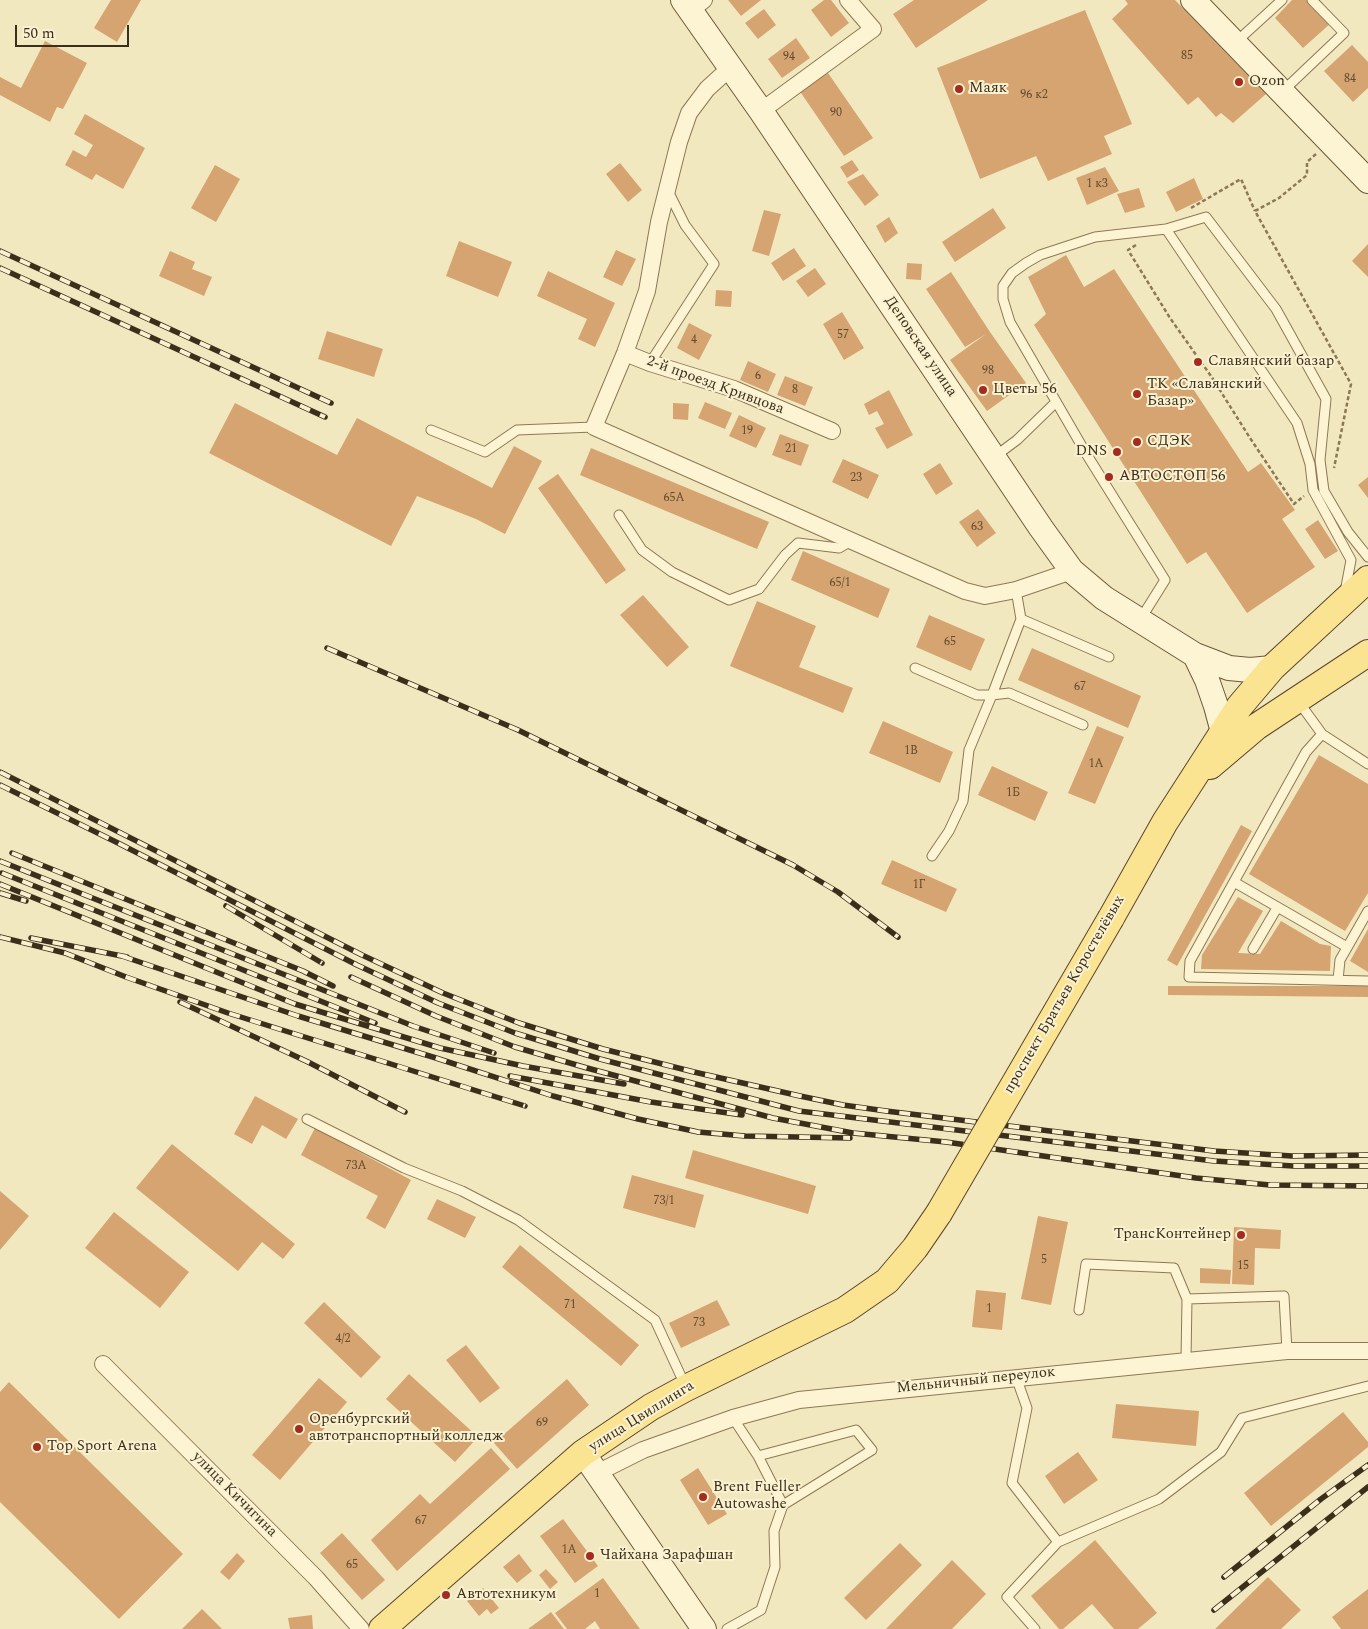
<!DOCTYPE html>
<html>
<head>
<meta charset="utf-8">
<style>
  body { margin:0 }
  #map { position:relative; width:1368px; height:1629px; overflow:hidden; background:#f2e8bf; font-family:Spectral,serif }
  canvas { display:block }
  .scale { position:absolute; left:15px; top:25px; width:114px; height:22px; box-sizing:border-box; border:2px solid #3b2e1b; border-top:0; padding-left:6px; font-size:15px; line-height:18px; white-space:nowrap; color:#3b2e1b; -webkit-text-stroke:4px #f9f1cf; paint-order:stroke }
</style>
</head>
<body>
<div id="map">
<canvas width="1368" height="1629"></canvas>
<div class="scale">50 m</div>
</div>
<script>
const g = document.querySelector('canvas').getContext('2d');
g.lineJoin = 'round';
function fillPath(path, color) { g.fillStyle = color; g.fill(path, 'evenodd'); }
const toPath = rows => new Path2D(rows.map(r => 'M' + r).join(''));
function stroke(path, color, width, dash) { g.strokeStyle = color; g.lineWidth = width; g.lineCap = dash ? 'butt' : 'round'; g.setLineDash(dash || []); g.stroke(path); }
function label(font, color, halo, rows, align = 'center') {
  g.font = font + ' Spectral,serif'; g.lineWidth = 4; g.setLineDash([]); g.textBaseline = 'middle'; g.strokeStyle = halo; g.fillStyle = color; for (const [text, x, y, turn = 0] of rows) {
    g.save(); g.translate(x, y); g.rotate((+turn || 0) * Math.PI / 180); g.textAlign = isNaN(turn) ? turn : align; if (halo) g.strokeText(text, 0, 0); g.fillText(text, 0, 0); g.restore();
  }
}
const building = toPath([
  [111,0,141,0,117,42,94,28],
  [728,0,761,0,741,16],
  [824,0,831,0,849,23,831,37,811,10],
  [914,0,988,0,916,48,893,14],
  [1125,0,1175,0,1266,94,1233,123,1221,113,1216,117,1198,97,1188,105,1112,19,1128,4],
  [1292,0,1309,0,1331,23,1303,48,1275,18],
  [764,9,776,25,758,39,745,23],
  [1085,10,1132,124,1104,136,1112,154,1048,181,1036,156,980,179,937,68],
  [796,38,810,58,782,78,768,59],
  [45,41,87,63,63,109,57,107,50,122,0,95,0,77,21,88],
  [1352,45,1368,62,1368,88,1353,102,1324,71],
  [828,73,873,138,844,156,799,90],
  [85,114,145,148,123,189,96,174,92,180,65,165,73,150,86,157,93,145,74,134],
  [852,160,859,170,847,178,840,167],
  [620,163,642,190,628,202,606,174],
  [215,165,240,179,216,222,191,208],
  [1105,167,1119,191,1087,205,1076,178],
  [863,174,879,195,865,206,847,182],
  [1194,178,1203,199,1176,212,1166,192],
  [1139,188,1145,207,1125,213,1117,194],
  [993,208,1006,228,955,262,942,242],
  [764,210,781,214,769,256,752,251],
  [889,217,898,233,885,243,876,226],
  [459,241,512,262,498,297,446,276],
  [1368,244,1368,277,1352,261],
  [794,248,806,266,783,281,771,263],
  [616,250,636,259,622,286,603,277],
  [170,251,195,262,192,269,212,277,204,296,159,276],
  [1066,255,1084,287,1114,269,1248,472,1261,463,1295,510,1282,519,1315,567,1247,613,1206,552,1187,564,1034,325,1046,314,1028,277],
  [907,263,922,264,921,280,906,279],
  [815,268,826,284,808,297,796,281],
  [548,271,615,303,595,347,578,339,587,319,537,296],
  [951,272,990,332,1026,383,987,411,950,360,986,334,965,347,926,289],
  [716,290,732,291,731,307,715,306],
  [842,312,864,348,844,360,823,324],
  [689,323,712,335,699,360,677,348],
  [327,331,383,349,374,377,318,359],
  [748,361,776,374,768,392,740,380],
  [785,376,813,387,805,406,777,395],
  [889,390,913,435,887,449,875,428,884,424,877,411,869,415,864,404],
  [705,402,732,413,725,429,698,418],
  [235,403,337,455,357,418,492,488,514,446,542,461,505,534,476,519,417,496,391,546,209,453],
  [673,403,689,404,688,420,673,419],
  [739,415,766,428,756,448,729,436],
  [780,434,809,445,801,466,772,455],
  [591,448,769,522,757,549,580,475],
  [843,459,879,475,868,499,832,482],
  [940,463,953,484,936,495,923,474],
  [558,474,626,570,606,584,538,488],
  [1368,477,1368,498,1358,485],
  [978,509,996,533,977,547,959,522],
  [1318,520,1338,551,1325,559,1305,529],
  [803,551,890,589,878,618,791,580],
  [643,595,689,647,667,667,620,615],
  [757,601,816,626,799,667,853,688,843,713,730,666],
  [929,615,985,639,971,671,916,647],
  [1032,648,1141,696,1128,728,1018,680],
  [883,721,953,752,940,783,869,753],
  [1097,726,1124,737,1095,804,1068,793],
  [1319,755,1368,784,1368,893,1345,931,1249,874],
  [992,766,1048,792,1035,821,978,795],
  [1241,825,1252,831,1177,966,1167,960],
  [892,860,957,889,946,912,881,884],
  [1238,897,1263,911,1238,953,1260,954,1281,921,1320,944,1331,946,1330,971,1201,969,1202,955],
  [1368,929,1368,972,1350,961],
  [1168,986,1368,986,1368,997,1168,995],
  [255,1096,298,1119,286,1139,262,1125,252,1144,234,1134],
  [315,1128,411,1180,385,1229,366,1218,378,1196,301,1155],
  [172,1144,295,1244,283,1259,262,1242,238,1271,136,1188],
  [693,1150,816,1186,808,1214,685,1178],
  [632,1175,704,1195,695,1228,623,1208],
  [0,1191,29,1216,0,1250],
  [437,1199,476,1217,465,1238,427,1219],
  [114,1212,189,1272,160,1308,85,1248],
  [1038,1216,1068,1222,1051,1305,1021,1299],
  [1234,1227,1281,1230,1280,1249,1255,1248,1254,1285,1232,1284],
  [520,1245,639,1345,621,1366,502,1267],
  [1200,1268,1231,1270,1230,1284,1200,1283],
  [976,1290,1006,1293,1002,1330,972,1327],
  [717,1300,730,1325,681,1348,669,1323],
  [324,1302,381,1357,361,1378,304,1323],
  [466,1345,500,1388,480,1403,446,1360],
  [409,1374,478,1437,455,1462,386,1399],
  [319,1378,347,1402,280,1480,252,1455],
  [567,1379,589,1405,517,1469,494,1443],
  [9,1382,183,1554,119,1619,0,1502,0,1392],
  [1116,1404,1199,1411,1196,1446,1112,1438],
  [1343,1412,1368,1442,1368,1447,1271,1526,1244,1493],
  [491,1448,510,1469,397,1571,371,1540,420,1494,430,1504],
  [1078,1452,1098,1480,1064,1504,1045,1476],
  [698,1468,727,1514,708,1525,680,1480],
  [563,1519,598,1566,575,1583,540,1536],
  [342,1533,385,1580,362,1600,320,1553],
  [1095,1540,1157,1613,1138,1629,1114,1629,1092,1604,1063,1629,1059,1629,1031,1596],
  [900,1543,922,1565,866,1620,844,1598],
  [237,1553,245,1561,229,1580,220,1572],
  [519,1554,532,1571,517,1583,503,1567],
  [952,1560,986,1594,952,1629,886,1629],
  [546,1569,558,1582,550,1589,539,1575],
  [1268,1577,1301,1610,1281,1629,1215,1629],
  [603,1578,640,1629,600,1629,595,1621,585,1629,567,1629,555,1613],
  [483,1588,499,1608,491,1614,487,1609,479,1616,467,1601],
  [1368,1589,1368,1629,1341,1629,1332,1617],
  [202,1609,222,1629,182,1629],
  [551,1612,564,1629,528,1629],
  [312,1615,313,1629,290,1629,288,1618]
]);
const path = toPath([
  [1316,154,1307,162,1307,175,1279,198,1255,211,1351,384,1334,468],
  [1191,208,1241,179,1255,211],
  [1136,245,1128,250,1170,318,1211,376,1250,438,1294,504,1304,496]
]);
const lane = toPath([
  [1235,43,1282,0],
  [1283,91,1344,33,1312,0],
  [1166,229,1297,423,1310,464,1313,490,1351,560,1345,592],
  [650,363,714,264,685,225,668,191],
  [431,430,485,452,517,430,594,427],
  [994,457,1017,440,1056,402],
  [619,515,642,550,672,572,729,600,759,589,785,555,798,543,839,548,851,541],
  [1021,619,1109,657],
  [1140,620,1165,580,1087,455,1010,322,1003,299,1003,286,1012,273,1026,263,1040,255,1095,237,1166,229,1206,217,1276,309,1326,399,1320,460,1324,491,1348,532,1368,557],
  [915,668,977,695,992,695,1021,619,1016,590],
  [1298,701,1322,734,1368,764],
  [1322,734,1306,752,1190,961,1189,977,1368,981],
  [932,856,949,831,963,801,969,750,992,695,1009,693,1083,725],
  [1234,882,1347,947],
  [1253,949,1277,908],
  [1338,980,1340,960,1368,911],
  [307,1119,404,1168,462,1191,518,1220,655,1320,685,1385],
  [1079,1310,1086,1264,1174,1268,1187,1299,1284,1296,1287,1351],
  [1186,1360,1187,1299],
  [1016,1377,1027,1408,1012,1483,1058,1542,1159,1499,1221,1452,1242,1418,1368,1386],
  [758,1456,856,1430,872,1450,783,1505],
  [727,1629,761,1610,775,1567,774,1531,783,1505,758,1456,733,1418],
  [1035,1629,1007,1597,1058,1542]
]);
const street = toPath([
  [690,11,704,0],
  [730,68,707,89,689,113,679,142,659,222,647,291,625,353,594,427,965,591,985,596,1016,590,1072,571],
  [761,111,873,29,848,0],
  [625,353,650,363,734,389,832,431],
  [103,1364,316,1578,361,1629],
  [597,1473,643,1450,733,1418,799,1400,1287,1351,1368,1351]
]);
const secondary = toPath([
  [683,0,761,111,1041,528,1072,571,1104,598,1195,655,1229,668,1250,670,1272,668],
  [1193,0,1368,181],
  [1195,655,1207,680,1216,706,1223,732],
  [583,1453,704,1629]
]);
const primary = toPath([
  [1210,766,1256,727,1368,653],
  [1111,918,1165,822,1239,707,1272,668,1368,579],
  [382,1629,583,1453,651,1407,686,1388,845,1310,887,1281,915,1248,939,1213]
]);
const rail = toPath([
  [0,251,331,403],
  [0,268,325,417],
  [327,648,518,730,793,865,838,892,898,937],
  [0,772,362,955,443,993,519,1023,603,1049,694,1072,800,1096,843,1105,886,1111,1214,1151,1292,1156,1368,1155],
  [0,785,116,842,357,965,438,1003,515,1033,600,1059,799,1111,1214,1161,1293,1166,1368,1166],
  [12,853,303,971,333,986],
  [0,861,413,1026,494,1053],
  [2,873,375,1023],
  [0,884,295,1004,440,1048,523,1066,624,1084],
  [0,893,26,901],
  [226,906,322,963],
  [0,937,65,953,126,977,228,1013,525,1106],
  [31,938,127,957],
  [122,956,298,1016,436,1058,553,1096,638,1119,698,1132,745,1136,850,1138],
  [351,977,436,1016,515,1047,587,1068,773,1118,853,1133,946,1142,1196,1178,1270,1185,1368,1186],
  [180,1002,308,1062,405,1112],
  [510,1076,651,1102,742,1115],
  [1224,1577,1321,1499,1368,1465],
  [1214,1610,1368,1487]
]);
const primaryBridge = toPath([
  [939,1213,1111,918]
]);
const markers = [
  [1239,82,5,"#a32b1f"],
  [959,89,5,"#a32b1f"],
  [1198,362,5,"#a32b1f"],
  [983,390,5,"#a32b1f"],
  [1137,394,5,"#a32b1f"],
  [1137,442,5,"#a32b1f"],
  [1117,452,5,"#a32b1f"],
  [1109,477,5,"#a32b1f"],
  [1241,1235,5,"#a32b1f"],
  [299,1429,5,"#a32b1f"],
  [37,1447,5,"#a32b1f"],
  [703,1497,5,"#a32b1f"],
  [590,1556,5,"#a32b1f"],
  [446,1595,5,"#a32b1f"]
];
const numberNames = [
  ["85",1187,57],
  ["94",789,58],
  ["84",1350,80],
  ["96 к2",1034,96],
  ["90",836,114],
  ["1 к3",1097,185],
  ["57",843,336],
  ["4",694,341],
  ["98",988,372],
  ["6",758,377],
  ["8",795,391],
  ["19",747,432],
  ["21",791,450],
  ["23",856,479],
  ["65А",674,499],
  ["63",977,528],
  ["65/1",840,584],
  ["65",950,643],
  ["67",1080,688],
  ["1В",911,752],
  ["1А",1096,765],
  ["1Б",1013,794],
  ["1Г",919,886],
  ["73А",356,1167],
  ["73/1",664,1202],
  ["5",1044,1261],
  ["15",1243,1267],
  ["71",570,1306],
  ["1",989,1310],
  ["73",699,1324],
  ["4/2",343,1340],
  ["69",542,1424],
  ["67",421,1522],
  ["1А",569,1551],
  ["65",352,1566],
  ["1",597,1595]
];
const poiNames = [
  ["Ozon",1249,82],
  ["Маяк",969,89],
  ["Славянский базар",1208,362],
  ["ТК «Славянский",1147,385],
  ["Базар»",1147,402],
  ["Цветы 56",993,390],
  ["СДЭК",1147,442],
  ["DNS",1107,452,"right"],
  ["АВТОСТОП 56",1119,477],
  ["ТрансКонтейнер",1231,1235,"right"],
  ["Оренбургский",309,1420],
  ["автотранспортный колледж",309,1437],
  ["Top Sport Arena",47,1447],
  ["Brent Fueller",713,1488],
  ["Autowashe",713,1505],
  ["Чайхана Зарафшан",600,1556],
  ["Автотехникум",456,1595]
];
const streetNames = [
  ["Деповская улица",920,347,56],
  ["2-й проезд Кривцова",715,386,20],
  ["проспект Братьев Коростелёвых",1065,995,-60],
  ["Мельничный переулок",976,1381,-6],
  ["улица Цвиллинга",642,1417,-32],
  ["улица Кичигина",234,1495,45]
];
fillPath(building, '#d5a471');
stroke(lane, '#8d7855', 11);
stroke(street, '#8d7855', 18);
stroke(secondary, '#6f5939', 26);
stroke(primary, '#5a452a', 28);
stroke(path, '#8d7855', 2.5, [4, 2.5]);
stroke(lane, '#fcf4d3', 9);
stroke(street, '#fcf4d3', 16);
stroke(secondary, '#fcf4d3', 24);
stroke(primary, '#fae492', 26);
stroke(rail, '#3b2e1b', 5.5);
stroke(rail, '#f9f1cf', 4, [11]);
stroke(primaryBridge, '#5a452a', 28, []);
stroke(primaryBridge, '#fae492', 26);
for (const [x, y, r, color] of markers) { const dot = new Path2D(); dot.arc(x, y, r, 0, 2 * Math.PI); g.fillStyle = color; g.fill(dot); stroke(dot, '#f9f1cf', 2); }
label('12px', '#624c30', null, numberNames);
label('15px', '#3b2e1b', '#f9f1cf', poiNames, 'left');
label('15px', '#3b2e1b', '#f9f1cf', streetNames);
</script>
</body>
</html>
